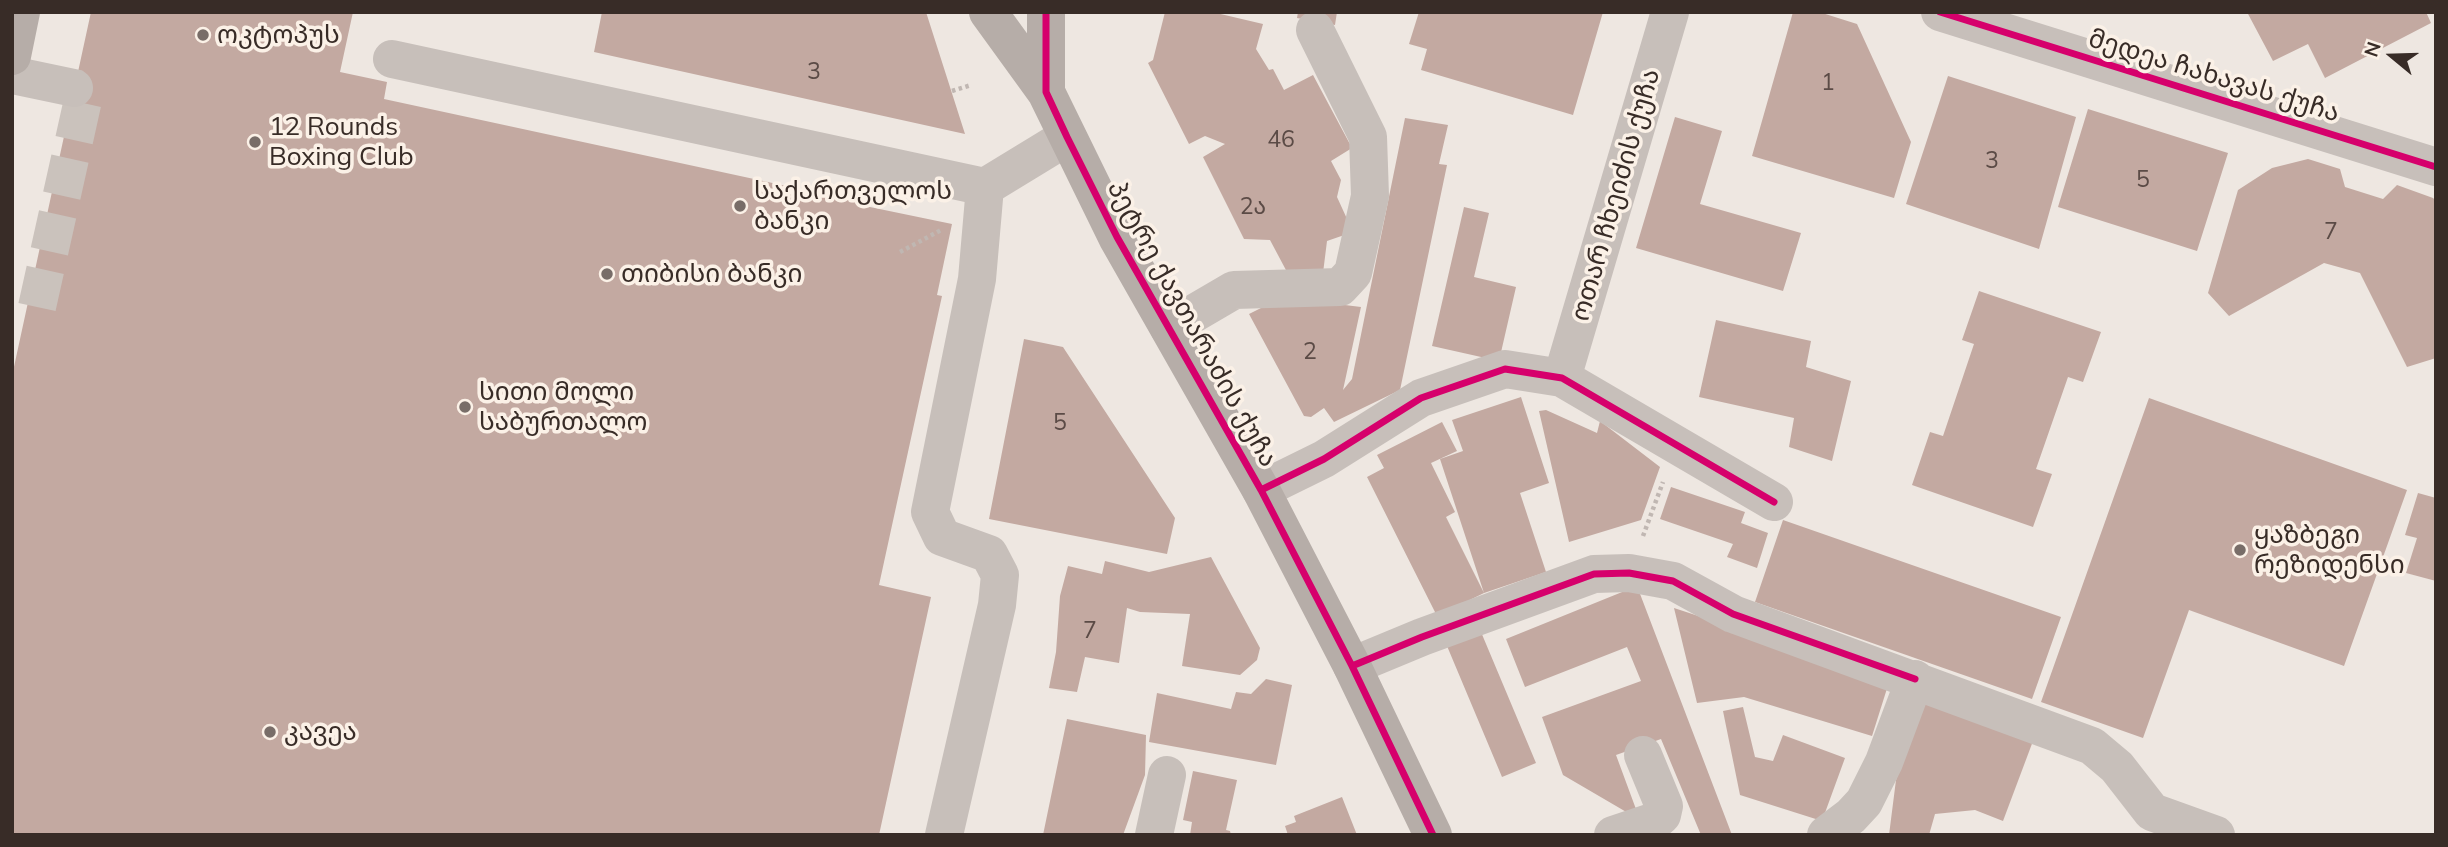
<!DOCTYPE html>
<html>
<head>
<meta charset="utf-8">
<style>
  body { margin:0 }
  #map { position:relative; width:2448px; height:847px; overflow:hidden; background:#eee7e1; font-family:Mulish,sans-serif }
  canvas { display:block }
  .frame { position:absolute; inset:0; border:14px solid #382c27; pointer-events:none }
  .north { position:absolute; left:2357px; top:21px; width:70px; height:70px; -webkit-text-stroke:5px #fbf1e7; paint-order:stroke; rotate:289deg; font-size:19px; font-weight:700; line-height:28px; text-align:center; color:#382c27 }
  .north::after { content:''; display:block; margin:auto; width:24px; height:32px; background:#382c27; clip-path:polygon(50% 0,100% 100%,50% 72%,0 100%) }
</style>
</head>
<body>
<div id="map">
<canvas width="2448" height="847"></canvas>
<div class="frame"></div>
<div class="north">N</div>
</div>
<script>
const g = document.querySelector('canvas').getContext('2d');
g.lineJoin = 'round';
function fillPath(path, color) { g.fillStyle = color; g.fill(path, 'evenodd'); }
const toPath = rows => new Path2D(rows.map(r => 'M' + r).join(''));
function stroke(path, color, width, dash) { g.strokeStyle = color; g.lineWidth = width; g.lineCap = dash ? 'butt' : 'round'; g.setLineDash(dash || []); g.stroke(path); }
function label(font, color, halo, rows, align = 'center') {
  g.font = font + ' Mulish,"Noto Sans Georgian",sans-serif'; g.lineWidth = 7; g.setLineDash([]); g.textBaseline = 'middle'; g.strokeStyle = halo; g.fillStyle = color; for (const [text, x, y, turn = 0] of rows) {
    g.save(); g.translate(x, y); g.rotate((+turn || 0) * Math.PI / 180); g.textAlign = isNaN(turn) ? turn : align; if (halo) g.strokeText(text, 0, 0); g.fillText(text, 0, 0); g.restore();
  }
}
const building = toPath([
  [91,12,353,12,340,72,387,82,384,99,865,203,865,206,952,224,937,295,942,296,879,585,931,597,879,835,12,835,12,376],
  [602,12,926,12,965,134,594,52],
  [1165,12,1212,12,1263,24,1256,49,1269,70,1273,69,1284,90,1313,75,1352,148,1331,161,1341,180,1337,197,1353,232,1327,241,1323,273,1287,272,1270,240,1244,239,1203,157,1225,144,1205,136,1189,144,1148,63,1153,60],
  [1298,12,1337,12,1335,25,1297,18],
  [1419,12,1603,12,1573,115,1421,70,1427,49,1409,44],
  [1793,12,1819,12,1857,24,1911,142,1894,198,1752,156],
  [2247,12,2426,12,2431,23,2325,78,2308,44,2273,61],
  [1948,76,2076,117,2039,249,1906,204],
  [2088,109,2228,153,2197,251,2058,207],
  [1675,117,1722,131,1700,204,1801,233,1783,291,1636,248],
  [1405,118,1448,125,1439,164,1447,165,1400,390,1334,422,1324,408,1311,417,1304,416,1249,314,1261,308,1296,299,1361,307,1343,390,1352,379],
  [2308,159,2340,169,2345,187,2383,199,2397,185,2433,198,2436,201,2436,358,2407,367,2360,273,2324,263,2229,316,2208,293,2238,190,2272,168],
  [1464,207,1489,213,1474,277,1516,287,1499,361,1432,346],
  [1979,291,2101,332,2083,382,2068,377,2036,469,2052,474,2033,527,1912,485,1930,432,1943,436,1974,344,1962,340],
  [1716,320,1811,341,1806,367,1851,381,1832,461,1789,447,1794,418,1699,397],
  [1024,339,1063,347,1175,518,1167,554,989,519],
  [1521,397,1549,483,1520,493,1546,572,1484,593,1440,459,1463,451,1452,420],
  [2149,398,2407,490,2344,666,2189,610,2143,738,2041,702],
  [1546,410,1597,433,1600,421,1660,467,1641,520,1569,542,1539,411],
  [1442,422,1457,451,1431,463,1455,512,1446,517,1484,593,1437,616,1367,477,1384,468,1377,455],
  [1671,487,1745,512,1741,523,1768,533,1757,568,1727,557,1733,544,1660,519],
  [2418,493,2436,498,2436,581,2406,573,2417,538,2405,535],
  [1783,520,2061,617,2032,699,1755,602],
  [1211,557,1260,648,1257,660,1240,675,1182,666,1190,614,1140,612,1127,608,1119,663,1085,657,1077,692,1049,688,1056,652,1060,596,1068,566,1102,574,1105,561,1149,572],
  [1637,586,1732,835,1701,835,1661,739,1616,755,1640,820,1563,775,1542,717,1641,681,1627,647,1525,687,1506,639],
  [1674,608,1890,679,1872,736,1744,697,1697,703],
  [1481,632,1536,763,1502,777,1447,646],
  [1266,679,1292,685,1276,765,1149,742,1157,693,1231,709,1236,692,1251,694],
  [1929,693,2036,733,2003,821,1975,810,1935,814,1929,835,1889,835,1896,780],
  [1743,707,1755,757,1773,761,1783,735,1845,758,1822,821,1740,795,1723,711],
  [1067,719,1146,735,1145,775,1123,835,1043,835],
  [1193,771,1237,780,1226,830,1230,831,1231,835,1190,835,1192,822,1183,820],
  [1342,797,1357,835,1288,835,1285,826,1296,822,1294,816]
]);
const minorTunnel = toPath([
  [37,307,85,91,74,88]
]);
const path = toPath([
  [952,91,971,85],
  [900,252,943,229],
  [1643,536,1663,482]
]);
const minor = toPath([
  [1940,12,2436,167],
  [392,59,985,187,1067,137],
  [12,75,74,88],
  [1169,328,1234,290,1340,287,1353,273,1370,196,1368,137,1315,30],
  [1562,378,1670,12],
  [1261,490,1324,459,1421,398,1505,369,1562,378,1774,502],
  [1352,666,1422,637,1594,574,1629,573,1673,581,1733,614,2092,746,2117,767,2152,812,2216,835],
  [944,835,997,605,1000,575,989,554,942,537,930,512,977,279,985,187],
  [1154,835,1167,775],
  [1613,835,1655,821,1662,815,1664,806,1643,755],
  [1826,835,1851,816,1864,802,1884,762,1915,679]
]);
const major = toPath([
  [988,12,1046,92,1117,237,1261,490,1352,666,1433,835],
  [12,56,21,12],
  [1046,92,1046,12]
]);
const cycleway = toPath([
  [1046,12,1046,92,1067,137,1117,237,1261,490,1352,666,1433,835],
  [1940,12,2436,167],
  [1261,490,1324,459,1421,398,1505,369,1562,378,1774,502],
  [1352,666,1422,637,1594,574,1629,573,1673,581,1733,614,1915,679]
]);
const markers = [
  [203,35,7,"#786d68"],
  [255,142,7,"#786d68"],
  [740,206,7,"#786d68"],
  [607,274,7,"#786d68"],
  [465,407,7,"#786d68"],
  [2240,550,7,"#786d68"],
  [270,732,7,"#786d68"]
];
const numberNames = [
  ["3",814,72],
  ["1",1828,83],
  ["46",1281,140],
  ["3",1992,161],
  ["5",2143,180],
  ["2ა",1253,207],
  ["7",2331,232],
  ["2",1310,352],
  ["5",1060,423],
  ["7",1090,631]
];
const poiNames = [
  ["ოკტოპუს",217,35],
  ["12 Rounds",269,127],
  ["Boxing Club",269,157],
  ["საქართველოს",754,191],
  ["ბანკი",754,221],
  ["თიბისი ბანკი",621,274],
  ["სითი მოლი",479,392],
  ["საბურთალო",479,422],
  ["ყაზბეგი",2254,535],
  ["რეზიდენსი",2254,565],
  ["კავეა",284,732]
];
const streetNames = [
  ["მედეა ჩახავას ქუჩა",2214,76,17],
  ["ოთარ ჩხეიძის ქუჩა",1616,195,-74],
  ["პეტრე ქავთარაძის ქუჩა",1192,324,61]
];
fillPath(building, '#c3a9a1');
stroke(minorTunnel, '#cac2bc', 38, [38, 19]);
stroke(path, '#c0b7b2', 4.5, [3.5, 3.5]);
stroke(minor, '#c7bfba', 38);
stroke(major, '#b6ada8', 38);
stroke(cycleway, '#d6006c', 7);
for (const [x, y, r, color] of markers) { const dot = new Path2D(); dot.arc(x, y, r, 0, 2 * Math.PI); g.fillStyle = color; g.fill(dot); stroke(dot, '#fbf1e7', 2.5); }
label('23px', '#5b4b46', null, numberNames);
label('26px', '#382c27', '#fbf1e7', poiNames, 'left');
label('26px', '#382c27', '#fbf1e7', streetNames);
</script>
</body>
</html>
